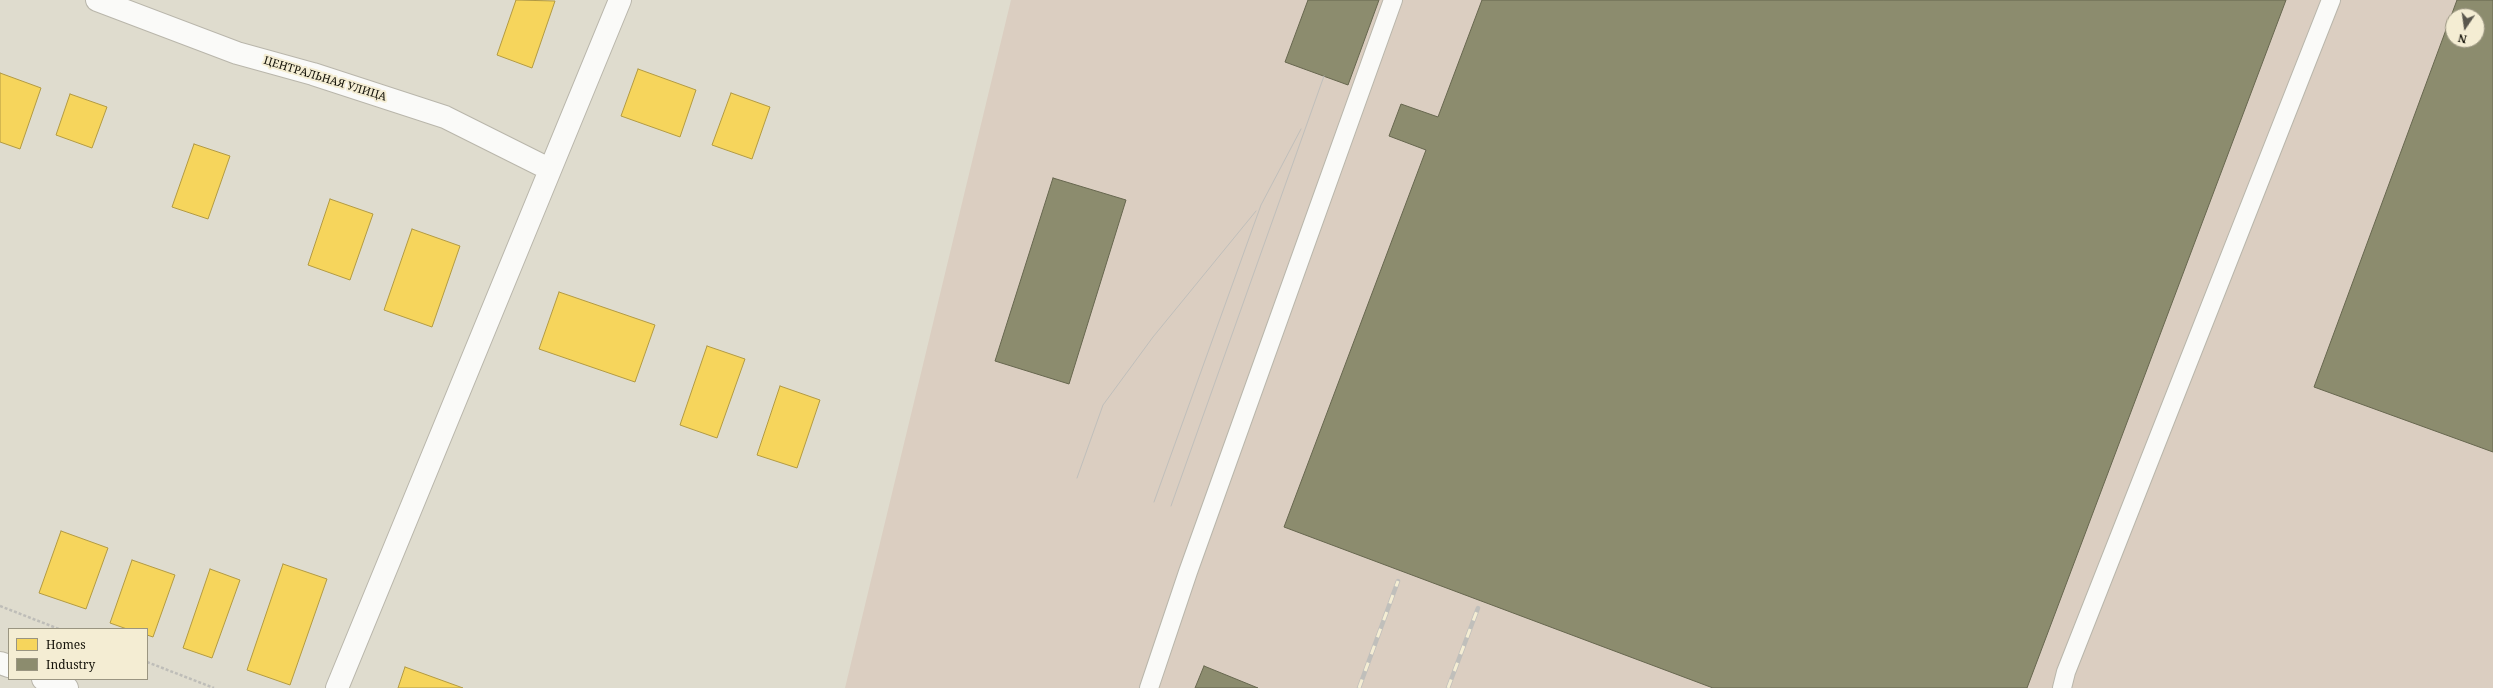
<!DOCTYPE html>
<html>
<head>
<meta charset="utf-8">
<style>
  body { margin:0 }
  #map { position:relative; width:2493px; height:688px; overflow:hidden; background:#dfdcce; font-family:"Noto Serif",serif }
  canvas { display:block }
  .legend { position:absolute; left:8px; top:628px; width:140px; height:52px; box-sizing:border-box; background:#f4edd3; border:1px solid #9a9581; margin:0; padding:5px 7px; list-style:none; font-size:12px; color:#121007 }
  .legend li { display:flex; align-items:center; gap:8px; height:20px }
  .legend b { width:20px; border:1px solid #9a9581 }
  .north { position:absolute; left:2445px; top:8px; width:40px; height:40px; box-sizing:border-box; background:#f4edd3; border:1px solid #9a9581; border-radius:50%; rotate:193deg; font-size:11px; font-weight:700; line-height:16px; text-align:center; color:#121007 }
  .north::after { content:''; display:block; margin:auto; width:14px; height:18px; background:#5a574d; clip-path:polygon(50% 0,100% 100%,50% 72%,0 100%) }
</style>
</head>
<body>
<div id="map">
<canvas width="2493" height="688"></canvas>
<ul class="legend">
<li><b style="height:11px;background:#f6d55c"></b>Homes</li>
<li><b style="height:11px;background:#8c8c6e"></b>Industry</li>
</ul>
<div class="north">N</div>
</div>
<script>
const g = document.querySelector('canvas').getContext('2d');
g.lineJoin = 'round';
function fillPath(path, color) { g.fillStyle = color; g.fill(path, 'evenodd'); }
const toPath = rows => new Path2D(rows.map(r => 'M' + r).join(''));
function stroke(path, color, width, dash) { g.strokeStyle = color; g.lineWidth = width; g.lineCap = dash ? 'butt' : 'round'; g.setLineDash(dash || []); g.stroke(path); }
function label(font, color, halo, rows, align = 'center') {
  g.font = font + ' "Noto Serif",serif'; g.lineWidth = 4; g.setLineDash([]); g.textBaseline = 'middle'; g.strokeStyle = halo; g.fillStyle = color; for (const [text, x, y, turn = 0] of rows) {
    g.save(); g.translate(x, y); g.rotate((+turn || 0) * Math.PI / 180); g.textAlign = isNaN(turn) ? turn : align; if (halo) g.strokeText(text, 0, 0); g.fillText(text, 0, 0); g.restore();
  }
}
const industrial = toPath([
  [1011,0,2493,0,2493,688,845,688],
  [2453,16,2477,16,2477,40,2453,40]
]);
const homes = toPath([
  [516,0,555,1,532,68,497,55,516,0],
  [638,69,696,90,680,137,621,116,638,69],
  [0,73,41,88,20,149,0,142,0,73],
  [731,93,770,107,752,159,712,145,731,93],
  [70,94,107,107,92,148,56,135,70,94],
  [194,144,230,156,208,219,172,207,194,144],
  [330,199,373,214,350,280,308,265,330,199],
  [412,229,460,246,432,327,384,310,412,229],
  [559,292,655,325,635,382,539,349,559,292],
  [707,346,745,359,717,438,680,425,707,346],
  [780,386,820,400,797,468,757,455,780,386],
  [61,531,108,548,86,609,39,593,61,531],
  [132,560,175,575,153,637,147,635,147,629,127,629,110,623,132,560],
  [283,564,327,579,290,685,247,670,283,564],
  [210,569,240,580,212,658,183,648,210,569],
  [405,667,463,688,398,688,405,667]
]);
const industry = toPath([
  [1308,0,1379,0,1348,85,1285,62,1308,0],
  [1482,0,2286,0,2027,688,1713,688,1284,527,1426,150,1389,136,1401,104,1438,117,1482,0],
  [2457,0,2493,0,2493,452,2314,387,2457,0],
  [2453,16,2477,16,2477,40,2453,40,2453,16],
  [1053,178,1126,200,1069,384,995,361,1053,178],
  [1204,666,1258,688,1195,688,1204,666]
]);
const path = toPath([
  [0,606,59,629],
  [147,662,214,688]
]);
const lane = toPath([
  [1149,688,1188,572,1393,0],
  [2062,688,2066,672,2331,0]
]);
const street = toPath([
  [97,0,237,53,313,74,445,117,549,169],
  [0,663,9,666],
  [43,679,67,688],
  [337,688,620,0]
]);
const tram = toPath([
  [1077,478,1103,405,1153,337,1256,211],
  [1154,502,1261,205,1301,129],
  [1171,506,1324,76]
]);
const rail = toPath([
  [1359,688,1398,581],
  [1448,688,1478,608]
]);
const streetNames = [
  ["ЦЕНТРАЛЬНАЯ УЛИЦА",325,79,17]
];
fillPath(industrial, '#dbcec1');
fillPath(homes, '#f6d55c');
stroke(homes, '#b29a42', 1);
fillPath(industry, '#8c8c6e');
stroke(industry, '#67674f', 1);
stroke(lane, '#b9b6ab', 20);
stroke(street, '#b9b6ab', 24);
stroke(path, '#bebdb8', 2.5, [3, 2]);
stroke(lane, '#fafaf8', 18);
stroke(street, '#fafaf8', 22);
stroke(tram, '#c0bfbb', 1);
stroke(rail, '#c0bfbb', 4.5);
stroke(rail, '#f4edd3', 3, [9]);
label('11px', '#121007', '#f4edd3', streetNames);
</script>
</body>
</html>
